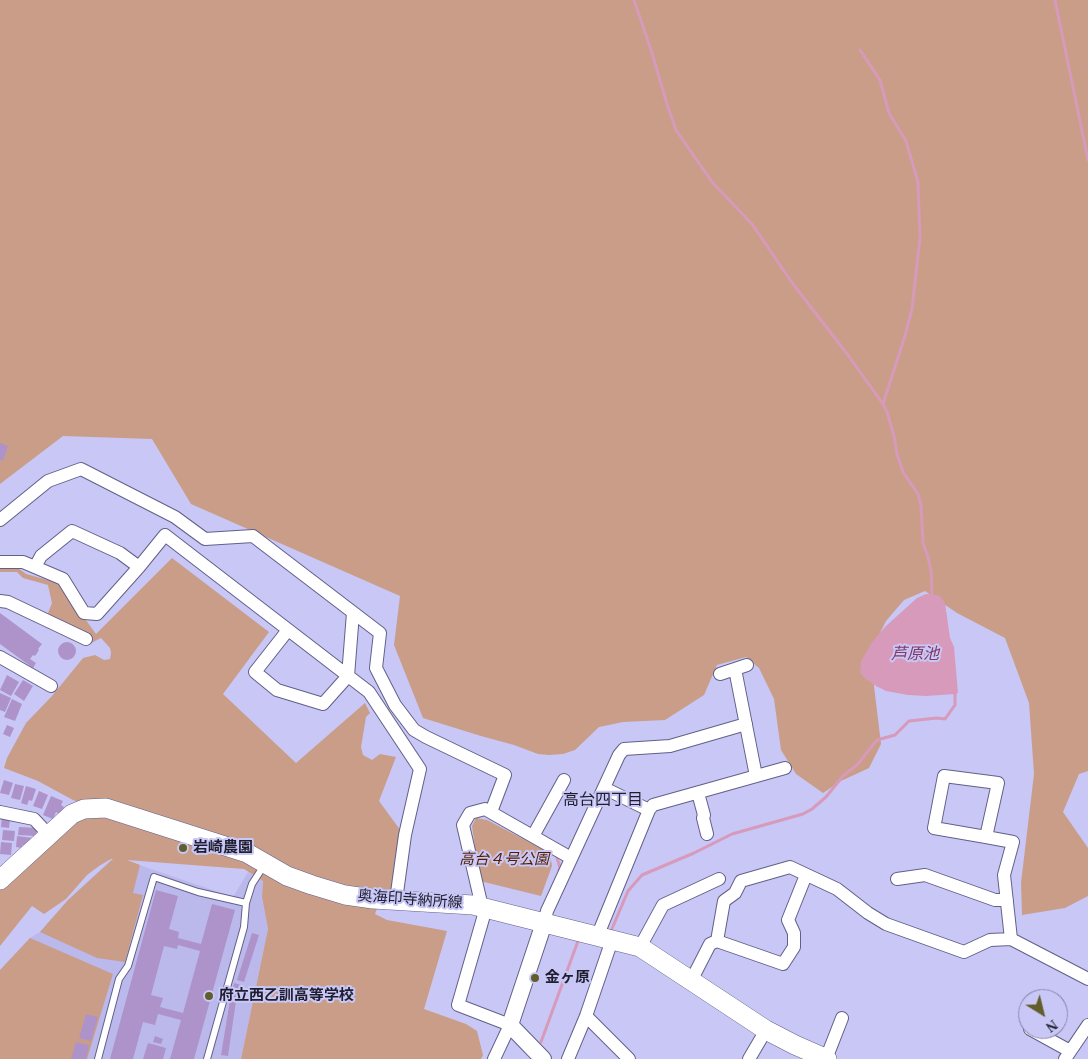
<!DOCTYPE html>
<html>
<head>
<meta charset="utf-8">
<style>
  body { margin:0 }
  #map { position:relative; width:1088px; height:1059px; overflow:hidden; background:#c8c7f6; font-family:"Times New Roman",serif }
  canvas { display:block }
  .north { position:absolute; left:1018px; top:989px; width:50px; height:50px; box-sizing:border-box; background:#c8c7f6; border:1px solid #8483a6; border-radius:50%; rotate:144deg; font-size:14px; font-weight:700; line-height:20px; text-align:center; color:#1f1e2f }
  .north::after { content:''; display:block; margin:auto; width:18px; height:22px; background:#615e2b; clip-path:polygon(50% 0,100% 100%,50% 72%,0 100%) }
</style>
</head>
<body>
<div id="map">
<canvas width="1088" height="1059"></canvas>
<div class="north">N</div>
</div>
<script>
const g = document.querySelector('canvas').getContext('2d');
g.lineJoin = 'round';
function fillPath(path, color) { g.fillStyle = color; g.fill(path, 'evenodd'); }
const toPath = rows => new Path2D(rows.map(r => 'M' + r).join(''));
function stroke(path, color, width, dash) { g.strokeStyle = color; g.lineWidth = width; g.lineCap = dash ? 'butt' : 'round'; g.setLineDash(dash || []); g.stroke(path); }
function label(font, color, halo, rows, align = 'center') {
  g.font = font + ' "Times New Roman","Noto Sans JP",serif'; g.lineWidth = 4; g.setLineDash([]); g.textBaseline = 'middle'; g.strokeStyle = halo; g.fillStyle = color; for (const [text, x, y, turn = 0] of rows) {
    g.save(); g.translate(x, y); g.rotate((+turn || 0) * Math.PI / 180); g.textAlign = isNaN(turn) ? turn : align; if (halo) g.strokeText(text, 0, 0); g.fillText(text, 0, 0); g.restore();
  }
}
const built = toPath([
  [119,858,233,897,248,872,263,881,262,898,268,929,241,1059,0,1059,0,970,30,938,40,932,68,900,111,860]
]);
const green = toPath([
  [0,0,1088,0,1088,771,1079,774,1063,812,1088,848,1088,896,1065,908,1022,915,1021,883,1034,774,1029,703,1005,638,957,613,925,591,904,600,886,621,870,653,881,744,869,768,841,781,823,793,796,774,781,750,774,699,759,668,746,657,717,665,704,695,665,720,623,722,599,727,575,750,563,754,549,755,538,754,514,745,481,736,423,718,394,645,400,596,191,504,152,439,63,436,0,484],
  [172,558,269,632,223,694,296,763,365,703,370,713,366,717,361,747,363,755,372,760,380,754,396,757,379,801,401,831,394,887,389,892,383,892,375,914,387,920,447,931,424,1009,466,1024,477,1031,483,1055,481,1059,241,1059,268,929,262,897,263,881,244,869,127,860,140,865,133,893,143,895,125,962,97,958,40,932,68,900,113,859,111,859,99,866,87,875,66,899,44,914,32,906,0,946,0,890,53,840,79,821,91,807,73,800,38,781,4,768,7,758,26,723,52,696,83,658,95,655,104,660,110,659,111,653,110,648,101,638,89,644,85,639,82,629,72,629,50,619,48,613,52,603,48,585,23,578,17,572,0,572,0,567,18,568,26,574,59,583,96,634],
  [476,818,487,820,550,853,552,866,541,896,480,881,472,826],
  [30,938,113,974,87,1059,0,1059,0,970]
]);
const water = toPath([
  [926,594,932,594,940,596,945,603,950,638,954,647,958,693,955,694,926,696,908,695,886,691,876,686,867,680,860,673,861,661,872,642,886,626,917,598]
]);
const stream = toPath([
  [634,0,652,53,667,104,676,130,712,182,752,224,793,284,848,355,883,404,887,412,894,436,897,454,903,472,918,494,921,505,923,543,928,557,931,571,932,594],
  [1055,0,1088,160],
  [860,50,880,80,889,113,906,141,918,182,920,238,912,309,905,336,883,404],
  [556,854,560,868,559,870],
  [611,931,628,891,642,875,694,853,732,834,803,814,812,809,826,797,843,776,857,765,877,740,895,735,909,721,937,718,945,719,955,705,955,694],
  [541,1042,578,941,576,940]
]);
const building = toPath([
  [0,443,8,446,3,461,0,460],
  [0,613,42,644,38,649,39,650,35,656,33,655,30,659,36,663,33,668,0,644],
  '58 651a9 9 0 1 1 18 0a9 9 0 1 1-18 0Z',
  [7,675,19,682,11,696,0,690],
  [23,680,33,686,24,701,14,694],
  [0,693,11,698,5,712,0,710],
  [12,699,22,704,15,721,4,717],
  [7,725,14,728,10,737,3,734],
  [4,780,13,783,9,795,0,793],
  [15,784,24,786,20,800,11,798],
  [26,786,36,789,32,801,29,800,27,805,21,803],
  [39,791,48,795,42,809,33,806],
  [51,796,63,801,61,805,64,807,60,814,56,812,53,819,43,815],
  [2,817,10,818,9,828,1,827],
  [19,827,37,828,36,836,18,835],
  [3,830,15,831,14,841,2,840],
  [17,836,33,838,32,844,26,843,25,846,22,845,22,848,16,847],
  [1,842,12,843,11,855,0,854],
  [156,890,178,896,169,929,179,932,178,938,201,944,212,904,235,910,194,1059,170,1059,181,1020,158,1014,155,1025,143,1022,133,1059,110,1059],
  [178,945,200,951,183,1013,160,1007,163,998,151,995,164,946,177,949],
  [252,933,259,935,244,982,237,980],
  [234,983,241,985,238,998,231,997],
  [230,1000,236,1001,228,1056,221,1055],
  [86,1014,98,1017,91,1041,79,1038],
  [155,1036,163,1039,161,1044,153,1042],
  [76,1042,89,1045,86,1059,71,1059],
  [148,1043,166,1048,163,1059,143,1059]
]);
const service = toPath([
  [98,1059,119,979,128,966,154,877,198,892,246,903],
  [207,1059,244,927,246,903,252,884,265,864]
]);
const minor = toPath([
  [0,520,48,481,81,469,175,517,205,539,253,536,380,633,376,668,395,705,414,730,426,737,505,775,491,812],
  [0,562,23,562,63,579,84,613,97,614,139,567,165,535,369,692,420,769,405,835,396,900],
  [35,567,41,556,72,531,120,553,139,567],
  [0,601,8,602,86,639],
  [288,630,255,672,277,690,323,704,348,676,353,613],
  [0,657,51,686],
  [735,669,756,776],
  [720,674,747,665],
  [604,788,649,810],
  [698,793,704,815,703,818,707,834],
  [0,812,34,819,49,835],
  [533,836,564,780],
  [986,837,934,828,944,776,998,783,986,837,1013,842,1004,875,1011,939],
  [897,879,925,875,995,900,1007,900],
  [482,907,463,825,470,813,485,809,571,858],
  [486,908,458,1005,510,1025,494,1059],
  [544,923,547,911,619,755,624,749,670,746,746,724],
  [597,937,649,810,653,805,785,768],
  [717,941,783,964,794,947,794,933,788,920,806,875],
  [640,947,663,905,719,879],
  [691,981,710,944,717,941,724,901,735,893,741,881,790,867,837,889,868,913,886,924,964,952,990,940,1011,939,1088,979],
  [586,1016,629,1059],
  [1030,1029,1070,1051],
  [568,1059,586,1016,612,940],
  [749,1059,766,1030],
  [826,1059,842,1018],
  [1065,1059,1088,1025]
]);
const tertiary = toPath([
  [543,1059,510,1025,544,923]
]);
const secondary = toPath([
  [0,880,72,814,84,809,106,808,247,853,287,876,312,885,345,895,373,899,473,905,640,947,766,1030,795,1045,827,1059]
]);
const markers = [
  [183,848,5,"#615e2b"],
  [535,978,5,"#615e2b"],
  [209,996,5,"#615e2b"]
];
const poiNames = [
  ["岩崎農園",193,848],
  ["金ヶ原",545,978],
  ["府立西乙訓高等学校",219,996]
];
const parkNames = [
  ["高台４号公園",504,860]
];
const streetNames = [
  ["奥海印寺納所線",410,900,4]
];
const waterNames = [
  ["芦原池",915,655]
];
const neighbourhoodNames = [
  ["高台四丁目",603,801]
];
fillPath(built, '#bbb9ec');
fillPath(green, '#ca9d88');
fillPath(water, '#d79aba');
stroke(stream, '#d79aba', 3);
fillPath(building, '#ad93c9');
stroke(service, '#626089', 8);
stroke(minor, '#626089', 14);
stroke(tertiary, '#626089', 18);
stroke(secondary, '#626089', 20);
stroke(service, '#fff', 6);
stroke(minor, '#fff', 12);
stroke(tertiary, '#fff', 16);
stroke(secondary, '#fff', 19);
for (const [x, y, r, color] of markers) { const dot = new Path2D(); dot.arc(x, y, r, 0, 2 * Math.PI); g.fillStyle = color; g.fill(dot); stroke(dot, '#c8c7f6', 2); }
label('bold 15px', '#1f1e2f', '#c8c7f6', poiNames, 'left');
label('italic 15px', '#541d00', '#c8c7f6', parkNames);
label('15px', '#1f1e2f', '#c8c7f6', streetNames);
label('italic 16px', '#813863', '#c8c7f6', waterNames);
label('16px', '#1f1e2f', '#c8c7f6', neighbourhoodNames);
</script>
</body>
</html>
